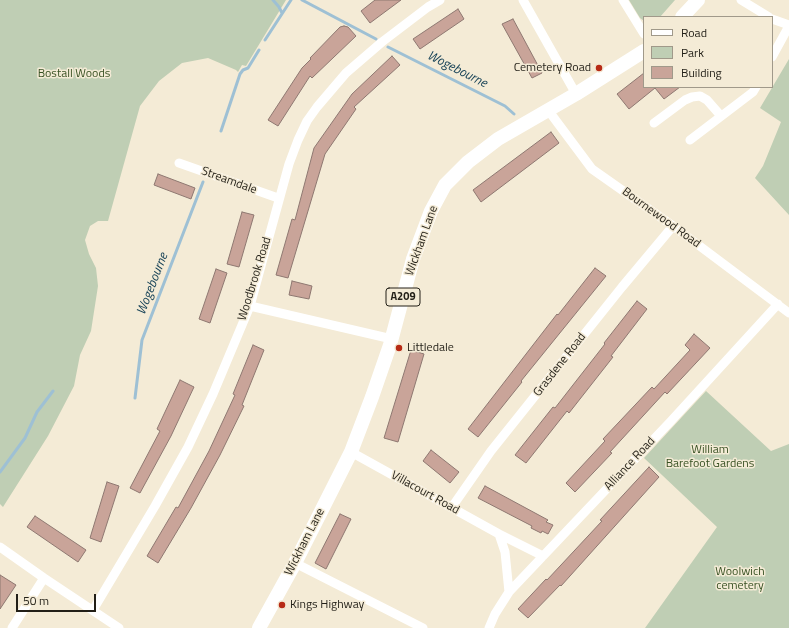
<!DOCTYPE html>
<html>
<head>
<meta charset="utf-8">
<style>
  body { margin:0 }
  #map { position:relative; width:789px; height:628px; overflow:hidden; background:#f4ebd6; font-family:"Titillium Web",sans-serif }
  canvas { display:block }
  .legend { position:absolute; left:643px; top:16px; width:130px; height:72px; box-sizing:border-box; background:#f4ebd6; border:1px solid #a0998a; margin:0; padding:5px 7px; list-style:none; font-size:12px; color:#221f17 }
  .legend li { display:flex; align-items:center; gap:8px; height:20px }
  .legend b { width:20px; border:1px solid #a0998a }
  .scale { position:absolute; left:16px; top:594px; width:80px; height:18px; box-sizing:border-box; border:2px solid #221f17; border-top:0; padding-left:5px; font-size:12px; line-height:14px; white-space:nowrap; color:#221f17; -webkit-text-stroke:3px #f4ebd6; paint-order:stroke }
</style>
</head>
<body>
<div id="map">
<canvas width="789" height="628"></canvas>
<ul class="legend">
<li><b style="height:5px;background:#fff"></b>Road</li>
<li><b style="height:11px;background:#bfceb4"></b>Park</li>
<li><b style="height:11px;background:#c9a499"></b>Building</li>
</ul>
<div class="scale">50 m</div>
</div>
<script>
const g = document.querySelector('canvas').getContext('2d');
g.lineJoin = 'round';
function fillPath(path, color) { g.fillStyle = color; g.fill(path, 'evenodd'); }
const toPath = rows => new Path2D(rows.map(r => 'M' + r).join(''));
function stroke(path, color, width, dash) { g.strokeStyle = color; g.lineWidth = width; g.lineCap = dash ? 'butt' : 'round'; g.setLineDash(dash || []); g.stroke(path); }
function label(font, color, halo, rows, align = 'center') {
  g.font = font + ' "Titillium Web",sans-serif'; g.lineWidth = 3; g.setLineDash([]); g.textBaseline = 'middle'; g.strokeStyle = halo; g.fillStyle = color; for (const [text, x, y, turn = 0] of rows) {
    g.save(); g.translate(x, y); g.rotate((+turn || 0) * Math.PI / 180); g.textAlign = isNaN(turn) ? turn : align; if (halo) g.strokeText(text, 0, 0); g.fillText(text, 0, 0); g.restore();
  }
}
const green = toPath([
  [0,0,286,0,246,66,242,65,238,72,236,70,208,58,182,63,159,81,140,106,108,221,98,221,90,226,85,240,89,254,96,268,98,286,91,331,80,355,74,386,48,436,3,507,0,504],
  [629,0,675,0,660,17,644,17,644,21,640,18],
  [789,59,789,215,755,178,763,166,781,122,760,108],
  [706,391,771,451,789,444,789,628,645,628,717,527,644,458]
]);
const stream = toPath([
  [273,0,279,7,282,13],
  [302,0,376,39],
  [265,40,291,0],
  [388,47,505,106,514,114],
  [221,131,240,74,243,70,248,68,259,50],
  [135,398,142,340,203,182],
  [0,472,25,438,37,412,53,391]
]);
const building = toPath([
  [375,0,401,0,370,23,361,11,375,0],
  [458,9,464,19,420,49,413,39,458,9],
  [513,19,542,73,532,78,502,24,513,19],
  [344,26,348,27,356,36,312,78,310,76,278,126,268,120,302,68,311,59,310,58,340,27,344,26],
  [392,56,400,65,354,107,356,109,325,154,288,278,276,275,292,219,295,220,314,148,352,94,392,56],
  [644,73,644,87,680,87,664,99,655,88,629,109,617,94,644,73],
  [551,132,559,143,481,202,473,190,551,132],
  [158,174,195,188,191,199,154,185,158,174],
  [242,212,254,215,239,267,227,264,242,212],
  [595,268,606,276,521,381,522,382,478,437,468,429,557,314,558,315,595,268],
  [216,269,227,273,210,323,199,319,216,269],
  [292,281,312,286,309,299,289,295,292,281],
  [637,301,647,309,611,356,613,357,569,413,567,411,526,463,515,455,553,407,555,408,605,344,604,343,637,301],
  [694,334,710,348,667,394,665,392,610,452,612,453,575,492,566,483,605,441,603,439,652,387,654,389,690,350,685,345,694,334],
  [253,345,264,350,242,405,244,406,220,455,191,508,158,563,147,556,176,507,178,508,209,451,235,395,233,394,253,345],
  [411,350,424,354,398,442,384,438,411,350],
  [180,380,194,387,171,436,140,493,130,488,160,431,157,429,180,380],
  [431,450,459,472,450,483,423,461,431,450],
  [649,467,659,477,561,586,560,585,528,618,518,609,546,579,547,580,602,521,600,520,649,467],
  [107,482,119,486,101,542,90,538,107,482],
  [485,486,548,520,546,522,553,525,548,534,542,531,541,533,531,528,532,526,478,498,485,486],
  [340,514,351,519,326,569,315,563,340,514],
  [35,516,86,550,78,562,27,527,35,516],
  [0,575,16,585,0,609,0,575]
]);
const minor = toPath([
  [523,0,576,94],
  [623,0,644,34],
  [741,0,769,17],
  [772,19,789,25],
  [772,57,789,26],
  [548,110,592,169,673,226,789,313],
  [654,123,685,100,692,97,700,96,707,100,721,116],
  [690,140,753,92,756,87],
  [179,163,278,198],
  [250,306,392,339],
  [351,452,499,534,505,552,509,592],
  [452,507,491,451,622,287,673,226],
  [499,534,543,556],
  [0,547,44,578,119,628],
  [295,563,423,628],
  [93,610,155,506,188,447,213,394,250,306,289,164,298,140,307,121,317,107,346,73,382,42,428,7,440,0],
  [12,628,44,578],
  [489,628,495,614,509,592,671,421,778,304]
]);
const primary = toPath([
  [682,17,698,0],
  [259,628,295,563,351,452,372,397,390,345,413,259,431,211,445,185,468,162,498,139,576,94,644,51]
]);
const markers = [
  [599,68,4,"#b72a15"],
  [399,348,4,"#b72a15"],
  [282,605,4,"#b72a15"]
];
const shields = [
  [403,297,34]
];
const shieldNames = [
  ["A209",403,297]
];
const poiNames = [
  ["Cemetery Road",591,68,"right"],
  ["Littledale",407,348],
  ["Kings Highway",290,605]
];
const parkNames = [
  ["Bostall Woods",74,74],
  ["William",710,450],
  ["Barefoot Gardens",710,464],
  ["Woolwich",740,572],
  ["cemetery",740,586]
];
const streetNames = [
  ["Streamdale",229,181,20],
  ["Bournewood Road",661,218,36],
  ["Wickham Lane",422,241,-70],
  ["Woodbrook Road",255,279,-73],
  ["Grasdene Road",560,365,-52],
  ["Alliance Road",630,464,-47],
  ["Villacourt Road",425,493,29],
  ["Wickham Lane",305,542,-63]
];
const waterNames = [
  ["Wogebourne",457,70,27],
  ["Wogebourne",153,284,-69]
];
fillPath(green, '#bfceb4');
stroke(stream, '#9ec0d4', 3);
fillPath(building, '#c9a499');
stroke(building, '#8e7871', 1);
stroke(minor, '#fff', 9);
stroke(primary, '#fff', 14);
for (const [x, y, r, color] of markers) { const dot = new Path2D(); dot.arc(x, y, r, 0, 2 * Math.PI); g.fillStyle = color; g.fill(dot); stroke(dot, '#f4ebd6', 1.5); }
for (const [x, y, w] of shields) { const box = new Path2D(); box.roundRect(x - w / 2, y - 9, w, 18, 3); g.fillStyle = '#f4ebd6'; g.fill(box); stroke(box, '#221f17', 1); }
label('bold 11px', '#221f17', null, shieldNames);
label('12px', '#221f17', '#f4ebd6', poiNames, 'left');
label('12px', '#385123', '#f4ebd6', parkNames);
label('12px', '#221f17', '#f4ebd6', streetNames);
label('italic 13px', '#113e54', '#f4ebd6', waterNames);
</script>
</body>
</html>
